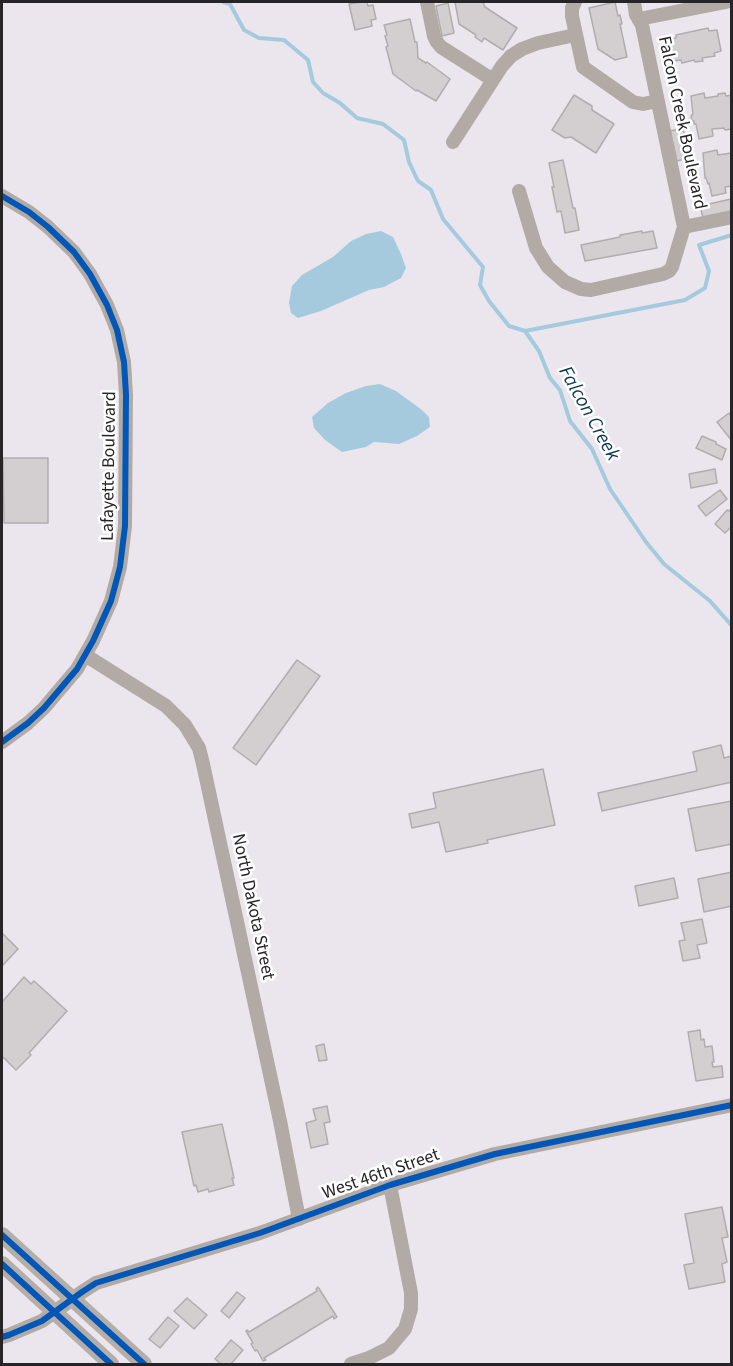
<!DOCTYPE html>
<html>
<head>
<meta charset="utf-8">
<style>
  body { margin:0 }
  #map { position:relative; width:733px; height:1366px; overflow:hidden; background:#ebe6ed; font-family:"Source Sans 3",sans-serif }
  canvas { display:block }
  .frame { position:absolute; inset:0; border:3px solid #272428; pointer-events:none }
</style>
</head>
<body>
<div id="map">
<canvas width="733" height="1366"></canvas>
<div class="frame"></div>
</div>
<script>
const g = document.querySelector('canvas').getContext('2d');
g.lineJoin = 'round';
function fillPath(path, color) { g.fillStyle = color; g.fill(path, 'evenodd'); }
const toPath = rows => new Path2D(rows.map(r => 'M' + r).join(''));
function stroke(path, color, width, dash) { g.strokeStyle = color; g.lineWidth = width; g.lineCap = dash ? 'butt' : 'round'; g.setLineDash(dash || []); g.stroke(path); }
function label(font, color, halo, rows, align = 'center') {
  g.font = font + ' "Source Sans 3",sans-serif'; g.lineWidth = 5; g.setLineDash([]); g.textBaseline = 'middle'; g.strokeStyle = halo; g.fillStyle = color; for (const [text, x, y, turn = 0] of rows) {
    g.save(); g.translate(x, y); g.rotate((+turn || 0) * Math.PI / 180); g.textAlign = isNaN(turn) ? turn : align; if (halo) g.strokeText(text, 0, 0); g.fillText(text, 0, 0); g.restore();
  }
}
const water = toPath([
  [381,231,393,237,401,254,406,268,401,278,384,287,369,290,321,311,298,318,291,313,289,303,292,286,302,275,333,257,351,241,366,234],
  [380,384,396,391,422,410,429,417,430,427,417,436,399,444,374,442,366,447,342,452,325,440,314,428,312,417,328,403,346,393,366,386]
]);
const stream = toPath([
  [223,2,230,4,244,30,259,38,284,40,308,60,313,82,323,93,340,103,357,118,383,124,404,140,409,162,418,181,431,190,443,219,483,267,480,285,489,301,509,326,525,331,539,351,550,378,560,390,570,421,592,449,610,489,646,542,664,564,710,601,732,626],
  [525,331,685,300,705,288,709,271,699,245,732,235]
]);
const building = toPath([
  [362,2,367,2,368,6,373,5,376,19,371,20,372,26,355,30,349,4,362,2],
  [455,2,483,2,485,7,517,28,503,50,484,38,482,42,475,37,476,35,459,24,455,2],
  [615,2,618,16,620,15,622,24,620,24,627,57,615,60,598,49,589,8,615,2],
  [448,3,454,33,442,36,436,6,448,3],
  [410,19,415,42,417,42,418,58,426,63,427,62,450,79,436,101,417,90,416,91,393,74,386,47,388,46,385,36,387,35,384,25,410,19],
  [708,28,709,31,717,30,721,51,714,53,715,56,702,58,703,61,695,62,694,60,682,63,681,60,674,61,669,39,676,38,676,35,708,28],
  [704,93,705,98,718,96,718,94,725,93,726,96,732,95,732,129,725,130,724,128,712,129,713,136,699,139,696,124,694,124,694,121,692,121,691,116,693,114,691,96,704,93],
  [574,95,592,106,592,110,614,124,596,153,571,137,565,138,552,130,574,95],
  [683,128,689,158,677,161,670,131,683,128],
  [717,150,718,155,731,153,732,151,732,186,725,187,726,193,712,196,709,183,708,184,706,178,705,178,703,153,717,150],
  [563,160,573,208,575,208,579,230,565,233,561,211,557,212,552,187,554,187,549,163,563,160],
  [731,199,732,212,703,218,700,206,731,199],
  [642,231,642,233,653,231,657,248,585,261,581,245,620,237,620,235,642,231],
  [729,413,732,417,732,441,717,422,729,413],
  [702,436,716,442,716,444,726,449,722,460,696,448,702,436],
  [3,458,48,458,48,523,4,523,3,458],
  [715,469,717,483,691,488,689,474,715,469],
  [720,490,727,499,706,516,698,506,720,490],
  [732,508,732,526,725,533,715,524,727,510,729,511,732,508],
  [297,660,320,676,256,765,233,748,297,660],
  [721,745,724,758,732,756,732,782,602,811,598,793,697,771,693,752,721,745],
  [543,769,555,825,487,840,488,843,446,852,439,822,412,828,409,814,436,808,433,793,543,769],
  [732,801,732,844,696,851,688,809,732,801],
  [732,872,732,906,704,912,698,879,732,872],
  [674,878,678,898,639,906,635,886,674,878],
  [702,919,707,943,697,945,700,958,683,961,679,941,685,940,681,923,702,919],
  [2,933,18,949,2,966,2,933],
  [24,977,31,984,34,981,67,1011,29,1053,31,1055,16,1070,2,1056,2,1002,24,977],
  [700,1030,701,1040,704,1039,705,1047,712,1046,714,1062,712,1062,713,1067,722,1066,723,1077,696,1081,688,1032,700,1030],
  [324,1044,327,1060,319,1061,316,1046,324,1044],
  [327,1106,330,1122,324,1123,328,1144,311,1148,306,1123,316,1120,313,1109,327,1106],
  [222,1124,234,1178,232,1178,234,1185,209,1192,208,1189,198,1192,196,1185,194,1186,182,1132,222,1124],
  [722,1207,728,1237,722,1238,727,1262,722,1264,725,1282,689,1289,684,1265,694,1263,685,1214,722,1207],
  [318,1287,337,1317,334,1319,333,1316,264,1358,266,1360,263,1361,257,1350,255,1351,251,1344,253,1343,246,1331,247,1330,249,1332,317,1291,316,1289,318,1287],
  [237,1292,245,1298,229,1318,221,1311,237,1292],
  [187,1298,207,1315,194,1329,174,1311,187,1298],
  [168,1317,179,1326,160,1348,149,1339,168,1317],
  [231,1340,243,1350,231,1364,221,1364,215,1359,231,1340]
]);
const minor = toPath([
  [427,2,434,36,437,42,441,47,493,80],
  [575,2,572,8,572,16,583,67,633,102,643,104,658,101],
  [639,19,726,2],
  [453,142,502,66,511,56,522,49,538,43,575,35],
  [519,191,536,248,548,267,565,282,581,289,591,290,663,274,669,271,672,267,684,227,642,25,636,15,634,2],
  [2,196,29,212,48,227,74,252,90,274,107,305,117,330,124,362,126,395,125,526,120,567,111,601,93,641,77,669,44,708,28,723,2,742],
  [684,227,732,217],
  [85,655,166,706,185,725,199,748,203,764,280,1121,299,1219],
  [2,1337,9,1335,42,1321,82,1292,96,1283,260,1233,390,1185,495,1154,732,1105],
  [351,1364,369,1358,389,1348,405,1329,411,1309,411,1293,390,1185]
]);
const major = toPath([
  [2,1235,144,1364],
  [2,1264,111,1364]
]);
const cycleway = toPath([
  [2,196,29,212,48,227,74,252,90,274,107,305,117,330,124,362,126,395,125,526,120,567,111,601,93,641,77,669,44,708,28,723,2,742],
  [2,1235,144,1364],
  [2,1264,111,1364],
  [2,1337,9,1335,42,1321,82,1292,96,1283,260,1233,390,1185,495,1154,732,1105]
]);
const streetNames = [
  ["Falcon Creek Boulevard",681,123,78],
  ["Lafayette Boulevard",110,466,-89],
  ["North Dakota Street",252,907,78],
  ["West 46th Street",381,1175,-19]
];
const waterNames = [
  ["Falcon Creek",588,414,61]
];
fillPath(water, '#a5cade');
stroke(stream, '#a5cade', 4);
fillPath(building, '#d3cfd1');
stroke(building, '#b1adaf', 1.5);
stroke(minor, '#b2aaa4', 14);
stroke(major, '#b4ada8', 16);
stroke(cycleway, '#0057b8', 6);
label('18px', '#272428', '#fff', streetNames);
label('italic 20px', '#0a3a4c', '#fff', waterNames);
</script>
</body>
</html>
